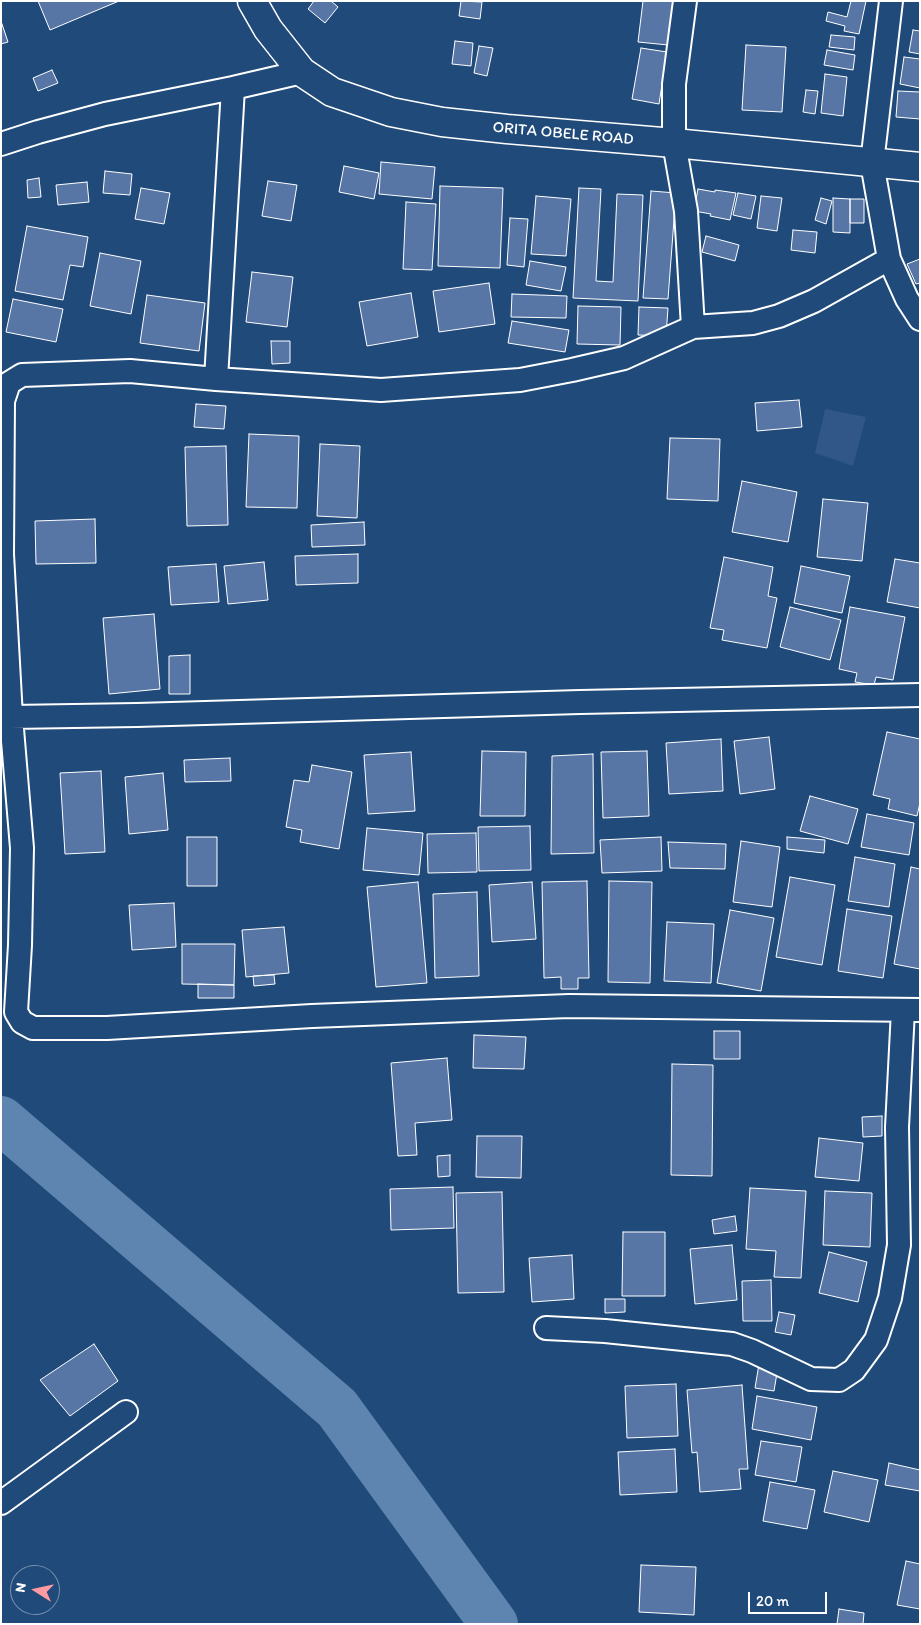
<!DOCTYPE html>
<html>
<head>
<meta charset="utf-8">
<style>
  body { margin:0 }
  #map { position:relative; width:921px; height:1625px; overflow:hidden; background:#1f4a7a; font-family:Itim,sans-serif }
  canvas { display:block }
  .frame { position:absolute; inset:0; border:2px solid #fff; pointer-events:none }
  .north { position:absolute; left:10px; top:1565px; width:50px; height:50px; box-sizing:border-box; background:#1f4a7a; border:1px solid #7992af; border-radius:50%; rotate:280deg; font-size:14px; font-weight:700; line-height:20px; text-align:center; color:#fff }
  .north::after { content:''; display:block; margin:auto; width:18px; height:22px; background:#ff9aa2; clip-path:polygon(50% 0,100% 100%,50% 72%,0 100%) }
  .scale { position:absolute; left:748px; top:1592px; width:79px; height:22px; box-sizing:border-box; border:2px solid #fff; border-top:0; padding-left:6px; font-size:15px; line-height:18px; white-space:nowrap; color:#fff; -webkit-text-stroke:4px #1f4a7a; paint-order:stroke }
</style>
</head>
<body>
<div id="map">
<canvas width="921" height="1625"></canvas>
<div class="frame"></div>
<div class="north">N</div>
<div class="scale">20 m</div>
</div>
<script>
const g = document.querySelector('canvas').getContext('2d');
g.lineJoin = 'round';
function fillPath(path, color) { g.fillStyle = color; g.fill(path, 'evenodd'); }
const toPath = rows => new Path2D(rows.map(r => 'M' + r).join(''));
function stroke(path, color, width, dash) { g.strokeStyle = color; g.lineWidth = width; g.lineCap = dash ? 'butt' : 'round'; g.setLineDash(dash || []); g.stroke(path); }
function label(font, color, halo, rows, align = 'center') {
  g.font = font + ' Itim,sans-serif'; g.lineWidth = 4.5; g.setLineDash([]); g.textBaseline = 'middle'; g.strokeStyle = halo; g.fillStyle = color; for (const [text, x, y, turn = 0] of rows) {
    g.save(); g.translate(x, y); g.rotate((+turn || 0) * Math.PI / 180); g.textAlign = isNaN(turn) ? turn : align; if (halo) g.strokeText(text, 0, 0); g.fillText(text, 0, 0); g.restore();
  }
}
const built = toPath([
  [825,409,866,417,853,466,815,453]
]);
const river = toPath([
  [1,1120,337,1408,494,1624]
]);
const building = toPath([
  [38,1,119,1,50,30,38,1],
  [314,1,331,1,338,7,325,23,308,9,314,1],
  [461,1,482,2,480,19,459,16,461,1],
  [643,1,673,1,668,45,638,42,643,1],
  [851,1,866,1,859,34,844,31,845,26,826,21,828,12,847,17,851,1],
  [1,21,8,42,1,44,1,21],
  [913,30,920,31,920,54,909,52,913,30],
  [831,35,855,37,854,50,829,47,831,35],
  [455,41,473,43,471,66,452,64,455,41],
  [746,45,786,47,782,112,742,110,746,45],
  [479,46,493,48,487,76,474,73,479,46],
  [641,48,667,52,659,104,632,99,641,48],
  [827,50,855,55,853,70,824,65,827,50],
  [904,57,920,59,920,88,900,84,904,57],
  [52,70,58,83,38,91,33,78,52,70],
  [825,74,847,77,843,116,821,113,825,74],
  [806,90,818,91,815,114,803,112,806,90],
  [898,91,920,92,920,119,896,117,898,91],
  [381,162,435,167,432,199,379,194,381,162],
  [344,166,379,173,374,199,339,192,344,166],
  [105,171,132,174,130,195,103,193,105,171],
  [39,178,41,197,28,198,27,180,39,178],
  [268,181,297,185,291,221,262,216,268,181],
  [87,182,89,202,58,205,56,185,87,182],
  [440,186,503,188,500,268,438,266,440,186],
  [141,188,170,193,164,224,135,219,141,188],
  [579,188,601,189,596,281,613,282,617,194,643,195,638,301,573,298,579,188],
  [698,189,715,192,715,190,736,193,730,220,710,216,711,214,694,211,698,189],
  [651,191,676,193,668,299,643,298,651,191],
  [738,193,756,196,751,219,733,215,738,193],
  [536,196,571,199,566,256,531,254,536,196],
  [761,196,782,198,777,231,757,228,761,196],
  [821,198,832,201,826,224,815,220,821,198],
  [833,198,850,199,850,233,833,232,833,198],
  [850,199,864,199,864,223,850,223,850,199],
  [406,202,436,204,432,270,403,269,406,202],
  [510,218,528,219,524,267,507,265,510,218],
  [27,226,88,237,83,267,70,265,63,300,15,291,27,226],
  [793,230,817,232,815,253,791,250,793,230],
  [706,236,739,245,735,261,702,252,706,236],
  [100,253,141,261,131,314,90,306,100,253],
  [920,259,920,283,916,284,907,264,920,259],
  [530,261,566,267,561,291,526,285,530,261],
  [252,272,293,277,287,327,246,322,252,272],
  [489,283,495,324,439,332,433,291,489,283],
  [411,293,418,337,367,346,359,302,411,293],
  [512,294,567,296,566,318,511,317,512,294],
  [147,295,205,303,199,351,140,343,147,295],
  [13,299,63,309,56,342,6,332,13,299],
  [578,306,621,307,620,345,577,344,578,306],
  [639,307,668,308,666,336,638,335,639,307],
  [512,321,569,330,565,352,508,343,512,321],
  [271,341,290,341,290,363,272,364,271,341],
  [799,400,802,427,757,431,755,403,799,400],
  [196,404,226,406,224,429,194,427,196,404],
  [249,434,299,436,297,508,246,507,249,434],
  [670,438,720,439,718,501,667,499,670,438],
  [320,444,360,446,357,518,317,516,320,444],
  [226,446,228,525,187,526,185,447,226,446],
  [742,481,797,492,788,542,732,532,742,481],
  [823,499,868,503,862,561,817,557,823,499],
  [95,519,96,563,36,564,35,521,95,519],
  [364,522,365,545,312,547,311,525,364,522],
  [358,554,358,583,296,585,295,556,358,554],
  [724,557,773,567,768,596,777,598,767,648,722,640,724,630,710,628,724,557],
  [895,559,920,563,920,608,887,602,895,559],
  [264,562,268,600,228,604,224,566,264,562],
  [216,564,219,602,171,605,168,567,216,564],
  [801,566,850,576,842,613,794,603,801,566],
  [790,607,841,620,830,660,780,647,790,607],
  [850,607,905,617,893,680,876,677,874,685,855,682,857,673,839,669,850,607],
  [154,614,160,689,109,694,103,618,154,614],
  [190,655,190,694,169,694,169,656,190,655],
  [887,732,920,739,920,803,917,816,888,809,890,799,873,795,887,732],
  [769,737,775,789,740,794,734,741,769,737],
  [721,739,723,791,669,794,666,743,721,739],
  [482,751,526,752,525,816,480,816,482,751],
  [647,751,649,816,603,818,601,752,647,751],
  [411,752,415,811,368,814,364,755,411,752],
  [593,754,594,853,551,854,552,756,593,754],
  [230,758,231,781,185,782,184,760,230,758],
  [312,765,352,772,339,849,300,842,302,830,286,827,294,780,309,782,312,765],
  [101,771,105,852,65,854,60,773,101,771],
  [163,773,168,830,129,834,125,777,163,773],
  [810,796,858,809,848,844,800,831,810,796],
  [867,814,914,823,909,855,861,847,867,814],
  [530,826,531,870,479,871,478,827,530,826],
  [367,828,423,833,419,875,363,870,367,828],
  [476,833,477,872,428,873,427,834,476,833],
  [187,837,217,837,217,886,187,886,187,837],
  [661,837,662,871,602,873,600,840,661,837],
  [787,837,825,840,824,853,787,849,787,837],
  [741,841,780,847,772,907,733,902,741,841],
  [668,842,726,844,725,869,670,868,668,842],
  [855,857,895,864,889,907,848,901,855,857],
  [911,867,920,869,920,969,894,964,911,867],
  [790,877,835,885,822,965,776,957,790,877],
  [587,881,589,978,578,978,578,989,561,989,561,977,544,978,542,882,587,881],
  [609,881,652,882,650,983,608,982,609,881],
  [418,882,427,983,376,987,367,887,418,882],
  [532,882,536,939,492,942,489,885,532,882],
  [477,892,479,976,435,978,433,894,477,892],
  [174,903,176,947,132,950,129,905,174,903],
  [847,909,892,916,883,978,838,971,847,909],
  [730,910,774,918,761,991,717,983,730,910],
  [667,922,714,924,711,983,664,981,667,922],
  [284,927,289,973,246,977,242,930,284,927],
  [182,944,235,944,234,985,182,984,182,944],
  [274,975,275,984,254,986,253,976,274,975],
  [198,984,234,985,234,998,198,998,198,984],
  [714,1031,740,1031,740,1059,714,1059,714,1031],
  [474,1035,526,1037,524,1069,473,1068,474,1035],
  [447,1058,452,1120,415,1123,417,1155,398,1156,391,1063,447,1058],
  [672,1064,713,1065,712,1176,671,1175,672,1064],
  [882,1116,882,1136,863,1137,862,1117,882,1116],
  [477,1136,522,1136,521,1178,476,1177,477,1136],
  [819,1138,863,1143,859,1181,815,1177,819,1138],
  [450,1155,450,1176,438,1177,437,1156,450,1155],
  [453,1187,454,1228,391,1230,390,1189,453,1187],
  [750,1188,806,1191,801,1278,774,1277,776,1251,746,1249,750,1188],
  [825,1191,872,1193,870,1247,823,1245,825,1191],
  [502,1192,504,1292,458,1293,456,1193,502,1192],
  [735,1216,737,1231,714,1234,712,1220,735,1216],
  [623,1232,665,1232,665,1296,622,1296,623,1232],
  [732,1245,737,1300,695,1304,690,1249,732,1245],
  [829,1252,867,1262,858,1302,819,1293,829,1252],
  [572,1255,574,1299,532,1302,529,1258,572,1255],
  [771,1280,772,1321,743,1321,742,1281,771,1280],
  [605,1299,625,1299,625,1312,605,1313,605,1299],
  [779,1312,795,1315,791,1335,775,1332,779,1312],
  [94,1344,118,1381,70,1416,40,1380,94,1344],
  [759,1364,778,1367,774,1391,755,1388,759,1364],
  [676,1384,678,1436,627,1438,625,1386,676,1384],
  [742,1385,748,1469,739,1469,741,1489,700,1492,697,1452,692,1453,687,1390,742,1385],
  [757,1396,817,1407,811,1440,752,1429,757,1396],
  [761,1441,802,1447,796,1482,755,1475,761,1441],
  [675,1449,677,1492,620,1495,618,1452,675,1449],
  [889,1463,920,1470,920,1491,885,1485,889,1463],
  [833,1471,878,1480,869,1522,824,1512,833,1471],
  [770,1482,815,1490,807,1529,763,1521,770,1482],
  [906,1561,920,1564,920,1609,897,1605,906,1561],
  [641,1565,696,1567,694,1615,639,1612,641,1565],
  [839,1609,864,1613,863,1624,837,1624,839,1609]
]);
const street = toPath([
  [891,1,872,163,889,259,907,299,920,319],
  [233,88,216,379,130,371,22,375,9,383,3,401,2,554,11,717,22,848,20,945,16,1012,22,1022,33,1028,107,1028,312,1016,569,1006,920,1010],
  [1,144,38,132,105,114,233,88,302,72],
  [693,327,753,323,779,316,814,301,889,259],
  [216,379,381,390,520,380,572,370,624,358,693,327,686,211,674,143,674,84,685,1],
  [11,717,137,715,580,702,920,695],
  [546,1328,605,1331,732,1344,752,1351,811,1379,839,1380,854,1370,876,1340,890,1298,899,1245,897,1127,903,1010],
  [1,1503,126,1412]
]);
const secondary = toPath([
  [252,1,268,29,302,72,332,92,391,112,442,122,507,129,674,143,920,167]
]);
const streetNames = [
  ["ORITA OBELE ROAD",563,134,5]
];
fillPath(built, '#305787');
stroke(river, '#5d85af', 48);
fillPath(building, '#5775a5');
stroke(building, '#fff', 1);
stroke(street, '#fff', 26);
stroke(secondary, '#fff', 31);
stroke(street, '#1f4a7a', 22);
stroke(secondary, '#1f4a7a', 28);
label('16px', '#fff', '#1f4a7a', streetNames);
</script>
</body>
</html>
